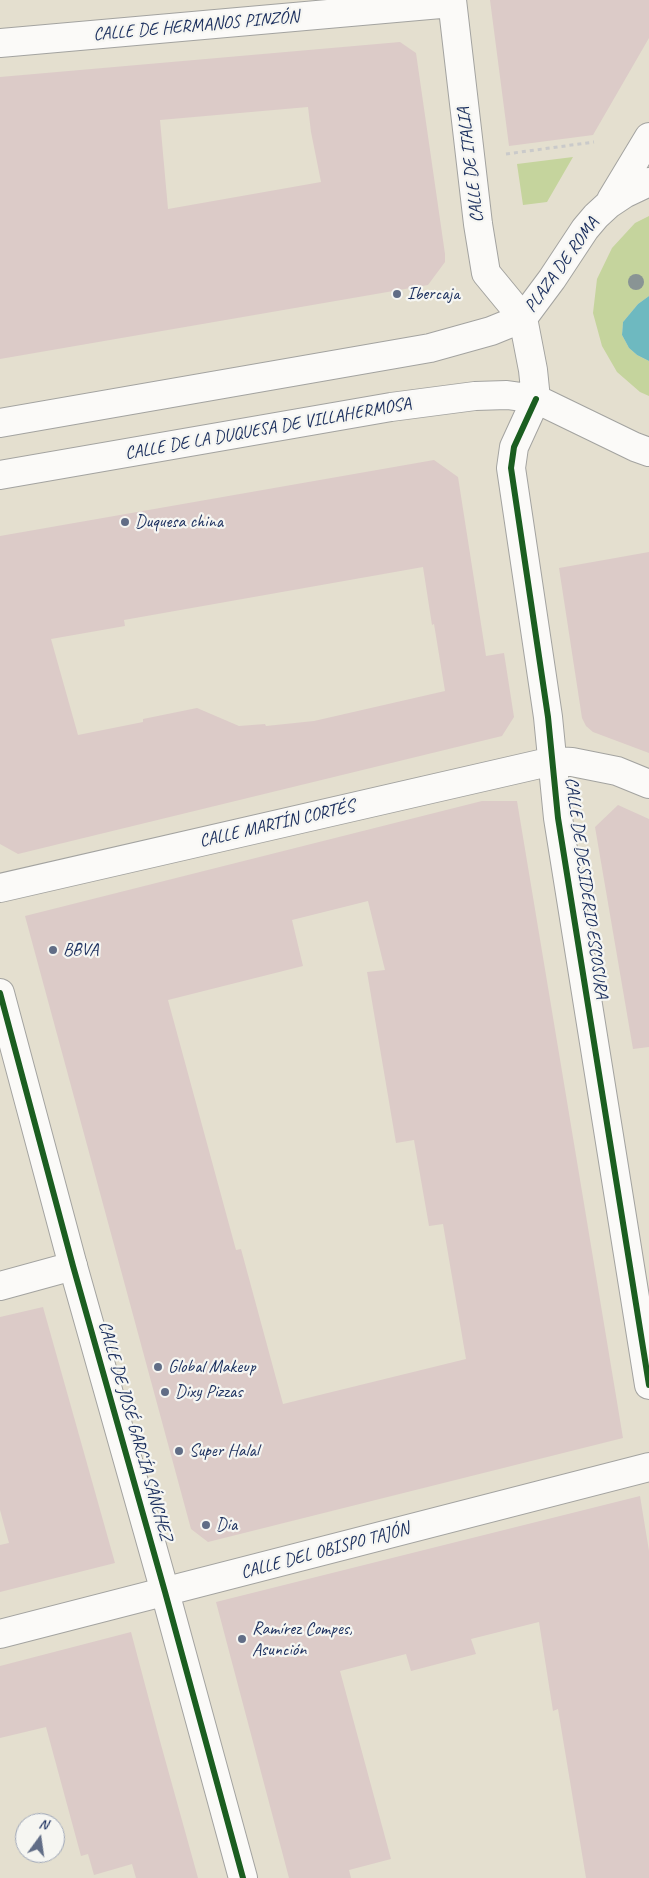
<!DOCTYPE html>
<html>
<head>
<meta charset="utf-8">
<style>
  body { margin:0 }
  #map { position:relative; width:649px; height:1878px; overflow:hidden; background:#e4dfcf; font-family:Caveat,sans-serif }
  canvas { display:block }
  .north { position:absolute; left:15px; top:1813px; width:50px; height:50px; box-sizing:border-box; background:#f6f6f2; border:1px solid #9ea6b7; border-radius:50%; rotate:14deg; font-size:14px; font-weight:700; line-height:20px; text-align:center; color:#1b2f5e }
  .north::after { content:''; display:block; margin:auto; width:18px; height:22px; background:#616d86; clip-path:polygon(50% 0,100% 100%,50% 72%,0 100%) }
</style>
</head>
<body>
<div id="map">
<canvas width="649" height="1878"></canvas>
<div class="north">N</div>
</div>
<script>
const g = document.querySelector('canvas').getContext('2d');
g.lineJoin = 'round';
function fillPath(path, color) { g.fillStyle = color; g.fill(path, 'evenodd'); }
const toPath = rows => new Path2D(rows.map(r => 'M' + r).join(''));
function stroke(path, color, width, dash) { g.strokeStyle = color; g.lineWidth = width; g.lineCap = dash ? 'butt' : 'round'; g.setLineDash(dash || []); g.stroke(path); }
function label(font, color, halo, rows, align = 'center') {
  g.font = font + ' Caveat,sans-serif'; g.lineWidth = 4.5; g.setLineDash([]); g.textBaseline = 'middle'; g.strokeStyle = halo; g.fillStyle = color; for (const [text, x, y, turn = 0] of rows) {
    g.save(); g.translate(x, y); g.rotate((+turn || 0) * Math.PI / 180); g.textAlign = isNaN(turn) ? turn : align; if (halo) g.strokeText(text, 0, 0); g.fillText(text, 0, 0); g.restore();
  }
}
const green = toPath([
  [573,157,547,202,523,205,517,164],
  [649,216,649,296,638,304,623,322,622,335,629,348,637,355,649,361,649,396,640,392,617,372,602,346,593,313,597,279,612,248,635,223]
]);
const water = toPath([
  [649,296,649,361,637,355,629,348,622,335,623,322,638,304]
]);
const building = toPath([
  [490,0,649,0,649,38,593,135,509,146],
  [400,42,416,53,445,254,445,262,428,285,0,359,0,77],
  [308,107,311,132,321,182,168,209,160,120],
  [434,460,458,477,486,656,504,653,514,717,502,736,18,854,0,844,0,536],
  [423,567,432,625,434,624,445,691,314,721,266,726,265,724,239,726,197,708,143,719,143,722,78,735,51,639,125,626,124,620],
  [649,552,649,753,593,732,586,726,582,718,559,568],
  [482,801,517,801,623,1438,208,1542,191,1529,25,916],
  [368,901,385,970,367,972,396,1143,414,1140,429,1226,443,1224,466,1359,283,1404,241,1249,236,1250,168,1000,303,966,292,920],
  [618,805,649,819,649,1047,633,1049,595,827],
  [43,1307,115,1563,0,1592,0,1545,9,1543,0,1510,0,1317],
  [640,1496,649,1551,649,1878,586,1878,558,1709,553,1711,539,1622,471,1639,476,1654,411,1671,406,1654,340,1671,391,1859,349,1870,351,1878,289,1878,216,1602],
  [131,1632,160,1741,198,1878,136,1878,132,1864,94,1875,88,1854,81,1856,46,1727,0,1738,0,1666]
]);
const path = toPath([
  [506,154,594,142]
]);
const minor = toPath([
  [452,0,478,224,486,273,523,318],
  [0,43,452,3],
  [536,399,514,447,511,468,548,717,558,818,649,1385],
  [0,888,553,761,572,762,617,771,649,784],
  [0,1286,73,1266],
  [0,1634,649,1467]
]);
const tertiary = toPath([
  [0,993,73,1266,165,1592,243,1878]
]);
const secondary = toPath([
  [611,200,649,137],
  [536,399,533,370,523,318,552,279,585,229,596,216,609,204,624,194,649,182],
  [0,423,430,348,491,331,523,318],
  [0,475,391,407,475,396,507,395,536,399,635,447,649,452]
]);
const cycleway = toPath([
  [536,399,514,447,511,468,548,717,558,818,649,1385],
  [0,993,73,1266,165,1592,243,1878]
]);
const trees = [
  [636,282]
];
const markers = [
  [397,294,5,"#616d86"],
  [125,522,5,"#616d86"],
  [53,950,5,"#616d86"],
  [158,1367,5,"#616d86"],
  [165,1392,5,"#616d86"],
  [179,1451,5,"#616d86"],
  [206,1525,5,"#616d86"],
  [242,1639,5,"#616d86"]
];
const streetNames = [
  ["CALLE DE HERMANOS PINZÓN",196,26,-5],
  ["CALLE DE ITALIA",471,165,-97],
  ["PLAZA DE ROMA",562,265,-54],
  ["CALLE DE LA DUQUESA DE VILLAHERMOSA",268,429,-10],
  ["CALLE MARTÍN CORTÉS",277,824,-13],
  ["CALLE DE DESIDERIO ESCOSURA",586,888,82],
  ["CALLE DE JOSÉ GARCÍA SÁNCHEZ",135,1431,74],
  ["CALLE DEL OBISPO TAJÓN",325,1551,-15]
];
const poiNames = [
  ["Ibercaja",407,294],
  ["Duquesa china",135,522],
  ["BBVA",63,950],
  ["Global Makeup",168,1367],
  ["Dixy Pizzas",175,1392],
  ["Super Halal",189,1451],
  ["Dia",216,1525],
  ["Ramírez Compes,",252,1629],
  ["Asunción",252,1650]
];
fillPath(green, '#c5d49d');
fillPath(water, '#6eb9c0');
fillPath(building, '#dccbc8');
stroke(minor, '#a3a3a0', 30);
stroke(tertiary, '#a3a3a0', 30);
stroke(secondary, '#a3a3a0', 30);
stroke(path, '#cacaca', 3, [4, 4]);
stroke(minor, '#fbfaf8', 28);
stroke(tertiary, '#fbfaf8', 28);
stroke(secondary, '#fbfaf8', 28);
stroke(cycleway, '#1b5e20', 6);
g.fillStyle = '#899494';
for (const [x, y] of trees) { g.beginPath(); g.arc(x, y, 8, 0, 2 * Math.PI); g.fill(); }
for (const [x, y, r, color] of markers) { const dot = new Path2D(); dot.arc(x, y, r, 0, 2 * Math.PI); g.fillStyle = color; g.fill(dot); stroke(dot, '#f6f6f2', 2); }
label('18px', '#1b2f5e', '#f6f6f2', streetNames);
label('18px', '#1b2f5e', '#f6f6f2', poiNames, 'left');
</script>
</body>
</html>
